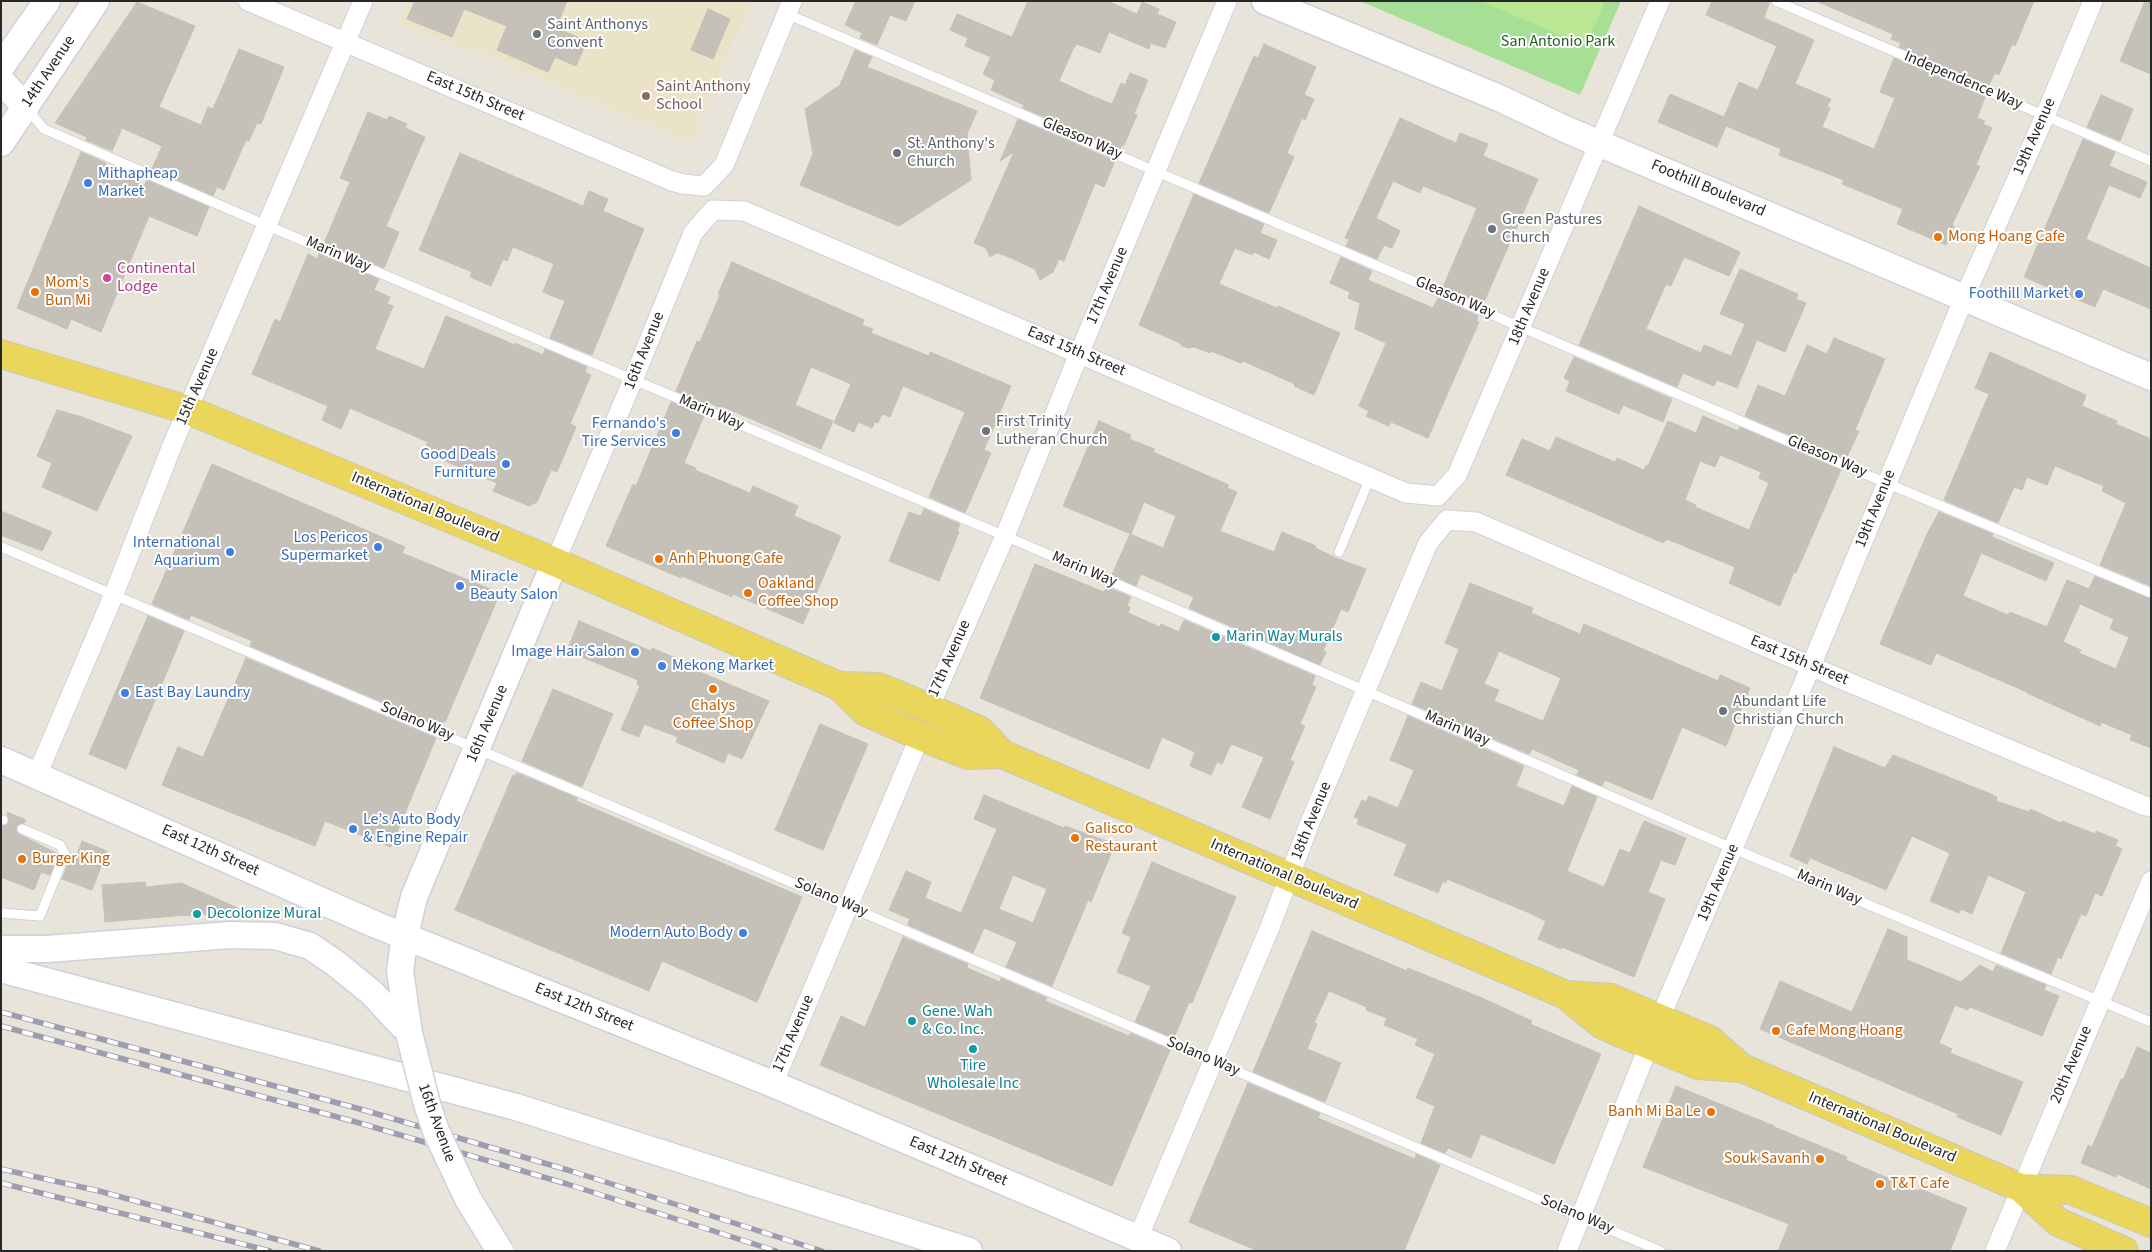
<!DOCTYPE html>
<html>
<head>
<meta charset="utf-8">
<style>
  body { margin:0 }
  #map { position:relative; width:2152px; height:1252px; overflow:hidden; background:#e9e4d9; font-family:"Source Sans 3",sans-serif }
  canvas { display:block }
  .frame { position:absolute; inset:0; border:2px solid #272727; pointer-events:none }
</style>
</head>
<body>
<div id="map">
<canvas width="2152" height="1252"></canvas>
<div class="frame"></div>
</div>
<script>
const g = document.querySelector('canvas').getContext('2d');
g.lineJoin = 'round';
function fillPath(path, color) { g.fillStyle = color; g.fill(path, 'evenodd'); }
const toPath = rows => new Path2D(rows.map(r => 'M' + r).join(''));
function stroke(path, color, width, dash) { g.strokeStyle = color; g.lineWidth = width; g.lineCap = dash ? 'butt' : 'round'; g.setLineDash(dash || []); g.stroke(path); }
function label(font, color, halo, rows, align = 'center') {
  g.font = font + ' "Source Sans 3",sans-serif'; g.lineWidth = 4; g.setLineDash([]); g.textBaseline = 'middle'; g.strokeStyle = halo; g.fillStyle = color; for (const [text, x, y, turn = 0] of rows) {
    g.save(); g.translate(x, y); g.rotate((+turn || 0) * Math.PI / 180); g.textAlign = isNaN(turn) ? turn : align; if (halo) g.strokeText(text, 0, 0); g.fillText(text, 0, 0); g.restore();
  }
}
const education = toPath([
  [410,1,751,1,691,143,464,46,462,49,400,24]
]);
const green = toPath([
  [1360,1,1621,1,1580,95]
]);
const pitch = toPath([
  [1480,1,1605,1,1586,46]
]);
const building = toPath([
  [415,1,567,1,556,28,587,41,576,66,555,57,548,72,497,50,507,26,464,9,452,37,407,19,415,1],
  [856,1,915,1,906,21,890,15,877,45,860,38,862,33,845,25,856,1],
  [1028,1,1107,1,1137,14,1142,2,1159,9,1157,14,1176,22,1165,48,1151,43,1149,49,1109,32,1100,53,1077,44,1075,47,1074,47,1059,81,1092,96,1112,104,1121,83,1125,85,1130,73,1148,80,1134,114,1137,115,1124,145,1122,145,1120,149,1023,108,1024,105,991,90,995,80,983,74,991,57,965,46,968,38,950,30,957,14,1012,37,1028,1],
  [1712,1,1770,1,1764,18,1814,40,1795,84,1831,99,1827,107,1830,108,1822,127,1874,149,1895,98,1880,92,1894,58,1985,97,1977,118,1985,121,1983,124,1992,128,1976,165,1980,166,1952,225,1954,226,1946,245,1897,224,1903,209,1842,184,1844,180,1779,155,1781,149,1726,126,1717,147,1658,122,1670,94,1724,117,1739,82,1758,90,1777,46,1706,15,1712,1],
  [1816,1,2034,1,2015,46,2012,44,1999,75,1995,73,1989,85,1899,47,1901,43,1891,39,1893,34,1816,1],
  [2145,1,2151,1,2151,74,2120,61,2145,1],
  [137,2,195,26,159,107,201,125,208,107,213,109,239,49,284,67,261,124,257,123,249,141,246,140,224,190,217,187,213,196,152,169,162,146,122,128,112,151,86,140,87,137,55,123,137,2],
  [708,9,730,19,713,59,691,50,708,9],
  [1264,44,1316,67,1304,95,1314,99,1305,120,1302,118,1287,153,1294,157,1269,213,1199,183,1254,56,1258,58,1264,44],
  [855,50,872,57,867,67,977,111,967,134,971,180,899,226,800,185,813,154,805,109,840,85,855,50],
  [2101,95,2133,109,2120,141,2087,127,2101,95],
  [368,112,387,120,389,116,407,124,405,128,425,137,386,226,399,232,384,268,324,243,350,182,340,178,368,112],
  [1400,118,1456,143,1460,133,1488,144,1483,156,1538,179,1483,304,1443,287,1477,208,1423,186,1420,193,1393,181,1376,218,1400,231,1392,248,1384,245,1377,259,1346,246,1349,239,1345,238,1400,118],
  [1018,119,1115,161,1104,187,1095,183,1064,261,1059,259,1053,272,1040,280,1035,269,1004,255,997,253,990,257,986,248,974,243,1014,152,1000,161,1018,119],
  [2083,139,2115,152,2109,166,2147,182,2140,198,2109,185,2086,239,2151,268,2151,309,2103,289,2095,307,2024,277,2083,139],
  [81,152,106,163,104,169,145,185,147,180,209,207,197,236,149,216,101,332,71,319,67,329,17,308,81,152],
  [460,153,583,206,589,191,608,199,603,211,644,229,592,355,550,338,565,301,543,292,554,264,513,247,507,261,503,259,491,286,470,277,472,272,419,250,460,153],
  [1194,194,1264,224,1260,233,1277,240,1269,259,1254,252,1252,255,1235,248,1219,284,1277,308,1278,306,1340,333,1314,395,1294,386,1295,384,1243,361,1241,363,1211,351,1210,353,1194,347,1189,348,1182,346,1180,343,1139,325,1194,194],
  [1639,206,1740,252,1729,276,1684,257,1671,286,1666,284,1646,329,1701,353,1704,345,1731,356,1745,324,1720,314,1740,269,1798,294,1796,299,1806,303,1785,352,1757,340,1737,388,1717,380,1714,386,1683,373,1677,387,1579,345,1639,206],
  [308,254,317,259,319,254,379,279,374,290,390,297,387,304,393,306,375,349,424,369,446,316,515,345,515,343,543,355,545,349,587,367,585,372,591,375,570,424,576,427,557,472,551,470,537,502,529,506,493,491,497,483,424,452,428,442,350,408,341,429,322,420,328,406,252,374,275,319,280,322,308,254],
  [1341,257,1372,271,1368,280,1433,308,1438,298,1478,316,1476,321,1479,322,1428,438,1391,422,1389,426,1366,416,1369,411,1359,406,1386,343,1355,329,1360,303,1348,298,1350,292,1330,283,1341,257],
  [732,262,864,320,862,325,873,329,871,333,929,356,930,352,1011,386,984,450,991,453,965,513,929,497,965,412,903,386,890,417,882,414,878,423,875,422,872,428,858,422,854,432,834,423,851,384,811,367,795,405,833,421,821,449,721,406,721,408,710,403,709,405,676,391,697,341,700,342,720,295,718,294,732,262],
  [1834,338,1885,359,1855,430,1859,431,1846,459,1745,416,1758,385,1785,396,1807,345,1827,354,1834,338],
  [1990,352,2086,395,2082,406,2117,421,2116,424,2151,439,2151,586,2100,565,2126,503,2102,491,2104,486,2055,466,2047,485,2027,477,2022,490,2014,487,1998,523,1944,500,1989,394,1975,388,1990,352],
  [1574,357,1672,399,1663,422,1623,405,1619,414,1566,391,1570,381,1564,378,1574,357],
  [671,402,704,416,684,463,696,468,695,470,750,493,753,486,798,506,794,516,841,536,803,624,733,594,732,597,682,576,681,578,606,546,633,484,636,486,671,402],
  [57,410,82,417,132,436,97,511,42,487,52,463,37,456,57,410],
  [1703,416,1738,431,1740,427,1841,470,1796,573,1794,572,1780,606,1729,583,1735,567,1667,539,1663,543,1506,475,1522,439,1550,451,1556,437,1615,462,1617,458,1644,470,1646,465,1648,466,1668,421,1696,433,1703,416],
  [1720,455,1761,472,1759,478,1769,483,1749,530,1695,507,1696,505,1685,500,1700,461,1715,467,1720,455],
  [1099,421,1131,435,1129,439,1155,449,1153,452,1229,485,1227,488,1237,492,1220,531,1274,552,1282,532,1316,546,1315,548,1336,558,1366,569,1348,612,1341,609,1323,651,1326,652,1320,665,1189,608,1194,597,1141,574,1136,586,1112,575,1130,534,1163,548,1176,516,1144,502,1131,534,1063,506,1099,421],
  [212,464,405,547,402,553,500,593,445,722,443,721,441,727,250,646,252,641,191,615,189,620,152,604,212,464],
  [924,509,960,524,957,531,959,532,939,581,889,561,909,512,921,516,924,509],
  [1,511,52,532,42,551,1,535,1,511],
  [1939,512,1993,534,1992,537,2054,563,2046,581,1981,553,1963,596,2008,615,2010,612,2047,627,2067,580,2089,589,2095,576,2151,599,2151,748,2130,740,2132,735,2101,722,2100,726,2027,693,2027,692,1936,653,1931,665,1880,644,1927,534,1939,512],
  [2080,604,2114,619,2110,629,2129,637,2116,669,2079,653,2081,650,2063,642,2080,604],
  [1035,564,1104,592,1107,587,1131,597,1127,606,1130,607,1128,613,1160,627,1161,624,1179,632,1184,620,1315,676,1312,685,1316,687,1300,724,1305,726,1290,760,1294,762,1270,819,1242,807,1264,757,1231,744,1222,764,1217,762,1211,775,1190,766,1195,752,1162,737,1149,769,980,698,1035,564],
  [1470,583,1533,608,1531,613,1580,634,1584,624,1718,681,1720,675,1750,688,1726,746,1682,727,1652,800,1605,780,1602,786,1577,775,1579,770,1532,749,1529,754,1412,704,1421,682,1442,691,1459,649,1445,643,1470,583],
  [1499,651,1561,678,1543,721,1494,701,1499,690,1484,684,1499,651],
  [148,616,184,631,126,769,89,754,148,616],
  [579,621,651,651,652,648,678,659,676,662,769,701,742,759,728,753,724,763,676,742,678,737,644,724,639,737,621,730,640,686,637,685,638,680,567,651,579,621],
  [246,658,436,738,391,847,325,821,315,846,162,785,178,747,203,757,246,658],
  [553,689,613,714,582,787,522,761,553,689],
  [1408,716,1524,766,1516,786,1564,806,1572,786,1597,797,1567,871,1604,887,1620,849,1630,853,1644,821,1686,838,1675,865,1661,860,1648,892,1665,899,1634,977,1562,947,1561,949,1538,939,1546,921,1525,911,1447,879,1446,883,1443,881,1438,893,1394,875,1407,844,1357,824,1359,819,1354,817,1362,800,1366,802,1369,796,1398,808,1414,770,1390,760,1408,716],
  [820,724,868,744,823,850,775,830,820,724],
  [1834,747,1885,768,1893,755,1991,794,1997,797,1996,801,2029,812,2030,809,2061,823,2062,821,2095,834,2096,831,2118,840,2115,846,2122,849,2102,896,2095,893,2086,916,2081,914,2061,959,2058,957,2051,974,2001,953,2026,892,2022,890,1988,875,1972,914,1961,909,1959,913,1930,901,1950,853,1912,836,1886,890,1810,858,1807,864,1790,856,1834,747],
  [517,773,577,798,576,801,802,897,757,1002,662,961,649,991,455,910,513,775,515,776,517,773],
  [984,795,1064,828,1065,826,1115,844,1091,902,1088,900,1052,986,1006,967,1017,942,984,928,973,953,908,925,910,919,889,910,906,871,931,882,925,898,961,913,997,829,974,819,984,795],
  [1013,875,1047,889,1033,923,999,909,1013,875],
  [7,812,26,820,24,823,16,826,17,833,58,854,50,875,41,872,34,890,1,877,1,826,9,823,7,812],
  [82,841,107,851,92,890,62,879,70,858,72,859,74,853,77,855,82,841],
  [1152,862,1236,897,1192,1003,1189,1002,1174,1038,1135,1022,1151,986,1117,972,1131,937,1122,933,1152,862],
  [145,882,146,887,181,883,247,912,174,916,105,922,102,885,145,882],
  [1888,929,1907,937,1907,960,1961,982,1980,965,1993,972,1996,965,2046,985,2044,990,2059,996,2042,1036,1970,1007,1968,1010,1955,1005,1939,1043,1952,1049,1950,1053,2023,1082,2001,1135,1957,1117,1958,1114,1760,1029,1780,981,1852,1012,1888,929],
  [1312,931,1407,971,1408,968,1482,998,1532,1021,1530,1024,1601,1054,1554,1164,1481,1134,1471,1158,1448,1148,1445,1153,1421,1143,1435,1106,1416,1098,1435,1054,1415,1045,1418,1039,1384,1025,1387,1018,1366,1010,1367,1007,1329,991,1314,1023,1317,1024,1307,1049,1341,1063,1325,1102,1253,1072,1312,931],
  [903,937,968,964,967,968,1000,982,1001,978,1047,998,1045,1001,1129,1036,1130,1033,1170,1050,1112,1186,820,1065,841,1016,865,1027,903,937],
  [2137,1047,2151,1053,2151,1189,2117,1174,2116,1177,2081,1163,2088,1145,2092,1147,2121,1079,2123,1080,2137,1047],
  [1248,1083,1320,1113,1318,1118,1415,1159,1416,1154,1440,1165,1404,1251,1258,1251,1189,1222,1248,1083],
  [1676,1086,1774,1126,1774,1127,1847,1157,1846,1160,1918,1191,1920,1189,1967,1208,1950,1251,1778,1251,1789,1224,1643,1167,1676,1086]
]);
const lane = toPath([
  [1776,1,2151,161],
  [787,14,1886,483,2151,593],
  [27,109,44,129,268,226,1005,536,1734,849,2151,1022],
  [1,547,1660,1251],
  [1339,552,1370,478],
  [1,820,3,820],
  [1,913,40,916,65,854,60,845,22,829]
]);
const street = toPath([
  [248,1,672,181,683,184,704,186,724,165,792,1],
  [555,562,633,380,693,233,713,210,744,211,1406,493,1438,496,1457,475,1660,1],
  [929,708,1005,536,1079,354,1227,1],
  [37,775,114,594,172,446,363,1],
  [1660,1018,1811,666,1964,298,2045,116,2093,1],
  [773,1084,920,736],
  [1138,1238,1270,927,1309,825,1428,543,1447,520,1476,522,1843,680,2145,806,2151,807],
  [1567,1251,1649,1045],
  [1995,1251,2151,881]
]);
const secondary = toPath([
  [1265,1,1499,98,1565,129,2151,377],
  [1,67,47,1],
  [1,81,26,107],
  [1,143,96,1],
  [1,760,374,924,773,1084,1168,1251],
  [1,949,47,949,231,935,275,936,310,946,335,963,372,993,409,1033],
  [1,969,516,1107,969,1251],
  [409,1033,400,971,405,935,414,897,555,562]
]);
const primary = toPath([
  [1,354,188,410,555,562,839,686,878,687,901,696,979,730,1002,754,1566,995,1601,1024,1623,1034,1698,1065,1742,1068],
  [839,686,866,712,920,736,968,755,1002,754],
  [1566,995,1611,998,1710,1040,1742,1068,2021,1188,2058,1222,2124,1251],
  [2021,1188,2071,1190,2151,1223]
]);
const rail = toPath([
  [1,1012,360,1109,571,1171,822,1251],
  [1,1026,356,1122,567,1184,776,1251],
  [1,1169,99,1191,319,1251],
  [1,1183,270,1251]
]);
const secondaryBridge = toPath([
  [409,1033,427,1104,436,1131,468,1199,500,1251]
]);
const markers = [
  [537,34,5,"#6b7280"],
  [646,96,5,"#8d6e63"],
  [897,153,5,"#6b7280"],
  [88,183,5,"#3f7fe0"],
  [1492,229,5,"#6b7280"],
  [1938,237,5,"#e8710a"],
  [107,278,5,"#d1479c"],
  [35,292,5,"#e8710a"],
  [2079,294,5,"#3f7fe0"],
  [986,431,5,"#6b7280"],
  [676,433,5,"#3f7fe0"],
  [506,464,5,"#3f7fe0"],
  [378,547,5,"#3f7fe0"],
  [230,552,5,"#3f7fe0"],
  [659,559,5,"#e8710a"],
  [460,586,5,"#3f7fe0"],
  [748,593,5,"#e8710a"],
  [1216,637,5,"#0f9aa8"],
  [635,652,5,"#3f7fe0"],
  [662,666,5,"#3f7fe0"],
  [713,689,5,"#e8710a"],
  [125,693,5,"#3f7fe0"],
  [1723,711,5,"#6b7280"],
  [353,829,5,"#3f7fe0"],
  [1075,838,5,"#e8710a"],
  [22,859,5,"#e8710a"],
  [197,914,5,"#0f9aa8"],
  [743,933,5,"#3f7fe0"],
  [912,1021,5,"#0f9aa8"],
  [1776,1031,5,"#e8710a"],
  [973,1049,5,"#0f9aa8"],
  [1711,1112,5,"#e8710a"],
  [1820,1159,5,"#e8710a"],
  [1880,1184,5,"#e8710a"]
];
const worshipNames = [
  ["Saint Anthonys",547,25],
  ["Convent",547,43],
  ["St. Anthony's",907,144],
  ["Church",907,162],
  ["Green Pastures",1502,220],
  ["Church",1502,238],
  ["First Trinity",996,422],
  ["Lutheran Church",996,440],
  ["Abundant Life",1733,702],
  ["Christian Church",1733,720]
];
const parkNames = [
  ["San Antonio Park",1558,42]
];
const streetNames = [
  ["14th Avenue",49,72,-56],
  ["Independence Way",1963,81,23],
  ["East 15th Street",475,97,23],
  ["19th Avenue",2035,137,-66],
  ["Gleason Way",1082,139,23],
  ["Foothill Boulevard",1708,189,23],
  ["Marin Way",338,255,23],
  ["17th Avenue",1108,286,-67],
  ["Gleason Way",1455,298,23],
  ["18th Avenue",1530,307,-67],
  ["16th Avenue",645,351,-68],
  ["East 15th Street",1076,352,23],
  ["15th Avenue",198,387,-66],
  ["Marin Way",711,413,23],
  ["Gleason Way",1827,457,23],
  ["International Boulevard",425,508,23],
  ["19th Avenue",1876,509,-68],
  ["Marin Way",1084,570,23],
  ["17th Avenue",950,659,-66],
  ["East 15th Street",1799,661,23],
  ["Solano Way",417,722,23],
  ["16th Avenue",488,724,-67],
  ["Marin Way",1457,729,23],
  ["18th Avenue",1312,821,-68],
  ["East 12th Street",210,851,24],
  ["International Boulevard",1284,875,23],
  ["19th Avenue",1719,883,-67],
  ["Marin Way",1829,888,23],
  ["Solano Way",831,898,23],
  ["East 12th Street",584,1008,22],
  ["17th Avenue",794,1034,-67],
  ["Solano Way",1203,1057,23],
  ["20th Avenue",2072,1065,-67],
  ["16th Avenue",436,1123,70],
  ["International Boulevard",1882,1128,23],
  ["East 12th Street",958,1162,23],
  ["Solano Way",1577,1215,23]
];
const educationNames = [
  ["Saint Anthony",656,87],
  ["School",656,105]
];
const shopNames = [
  ["Mithapheap",98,174,"left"],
  ["Market",98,192,"left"],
  ["Foothill Market",2069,294],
  ["Fernando's",666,424],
  ["Tire Services",666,442],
  ["Good Deals",496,455],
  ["Furniture",496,473],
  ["Los Pericos",368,538],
  ["Supermarket",368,556],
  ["International",220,543],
  ["Aquarium",220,561],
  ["Miracle",470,577,"left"],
  ["Beauty Salon",470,595,"left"],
  ["Image Hair Salon",625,652],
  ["Mekong Market",672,666,"left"],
  ["East Bay Laundry",135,693,"left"],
  ["Le’s Auto Body",363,820,"left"],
  ["& Engine Repair",363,838,"left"],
  ["Modern Auto Body",733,933]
];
const foodNames = [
  ["Mong Hoang Cafe",1948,237],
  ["Mom's",45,283],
  ["Bun Mi",45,301],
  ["Anh Phuong Cafe",669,559],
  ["Oakland",758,584],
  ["Coffee Shop",758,602],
  ["Chalys",713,706,"center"],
  ["Coffee Shop",713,724,"center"],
  ["Galisco",1085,829],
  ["Restaurant",1085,847],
  ["Burger King",32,859],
  ["Cafe Mong Hoang",1786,1031],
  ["Banh Mi Ba Le",1701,1112,"right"],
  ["Souk Savanh",1810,1159,"right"],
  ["T&T Cafe",1890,1184]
];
const hotelNames = [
  ["Continental",117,269],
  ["Lodge",117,287]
];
const cultureNames = [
  ["Marin Way Murals",1226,637],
  ["Decolonize Mural",207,914],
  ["Gene. Wah",922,1012],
  ["& Co. Inc.",922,1030],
  ["Tire",973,1066,"center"],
  ["Wholesale Inc",973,1084,"center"]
];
fillPath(education, '#ebe3c8');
fillPath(green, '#a8df96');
fillPath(pitch, '#bbe692');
fillPath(building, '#c5c0b8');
stroke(building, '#c4c0b3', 1);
stroke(lane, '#ced0e0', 11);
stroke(street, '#ced0e0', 21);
stroke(secondary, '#ced0e0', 29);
stroke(primary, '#c7c7c7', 30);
stroke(lane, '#fff', 9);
stroke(street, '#fff', 19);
stroke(secondary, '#fff', 26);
stroke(primary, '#ebd65c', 28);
stroke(rail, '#9c9db1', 5.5);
stroke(rail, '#fff', 4, [11]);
stroke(secondaryBridge, '#ced0e0', 29, []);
stroke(secondaryBridge, '#fff', 26);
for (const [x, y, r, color] of markers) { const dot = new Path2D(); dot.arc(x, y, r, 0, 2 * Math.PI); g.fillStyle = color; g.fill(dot); stroke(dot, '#fff', 2); }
label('16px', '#5b616d', '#fff', worshipNames, 'left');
label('16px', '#23601b', '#fff', parkNames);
label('16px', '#272727', '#fff', streetNames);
label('16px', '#785e54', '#fff', educationNames, 'left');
label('16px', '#366cbe', '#fff', shopNames, 'right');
label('16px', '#c56008', '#fff', foodNames, 'left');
label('16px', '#b23c85', '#fff', hotelNames, 'left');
label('16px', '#0d838f', '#fff', cultureNames, 'left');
</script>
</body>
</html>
